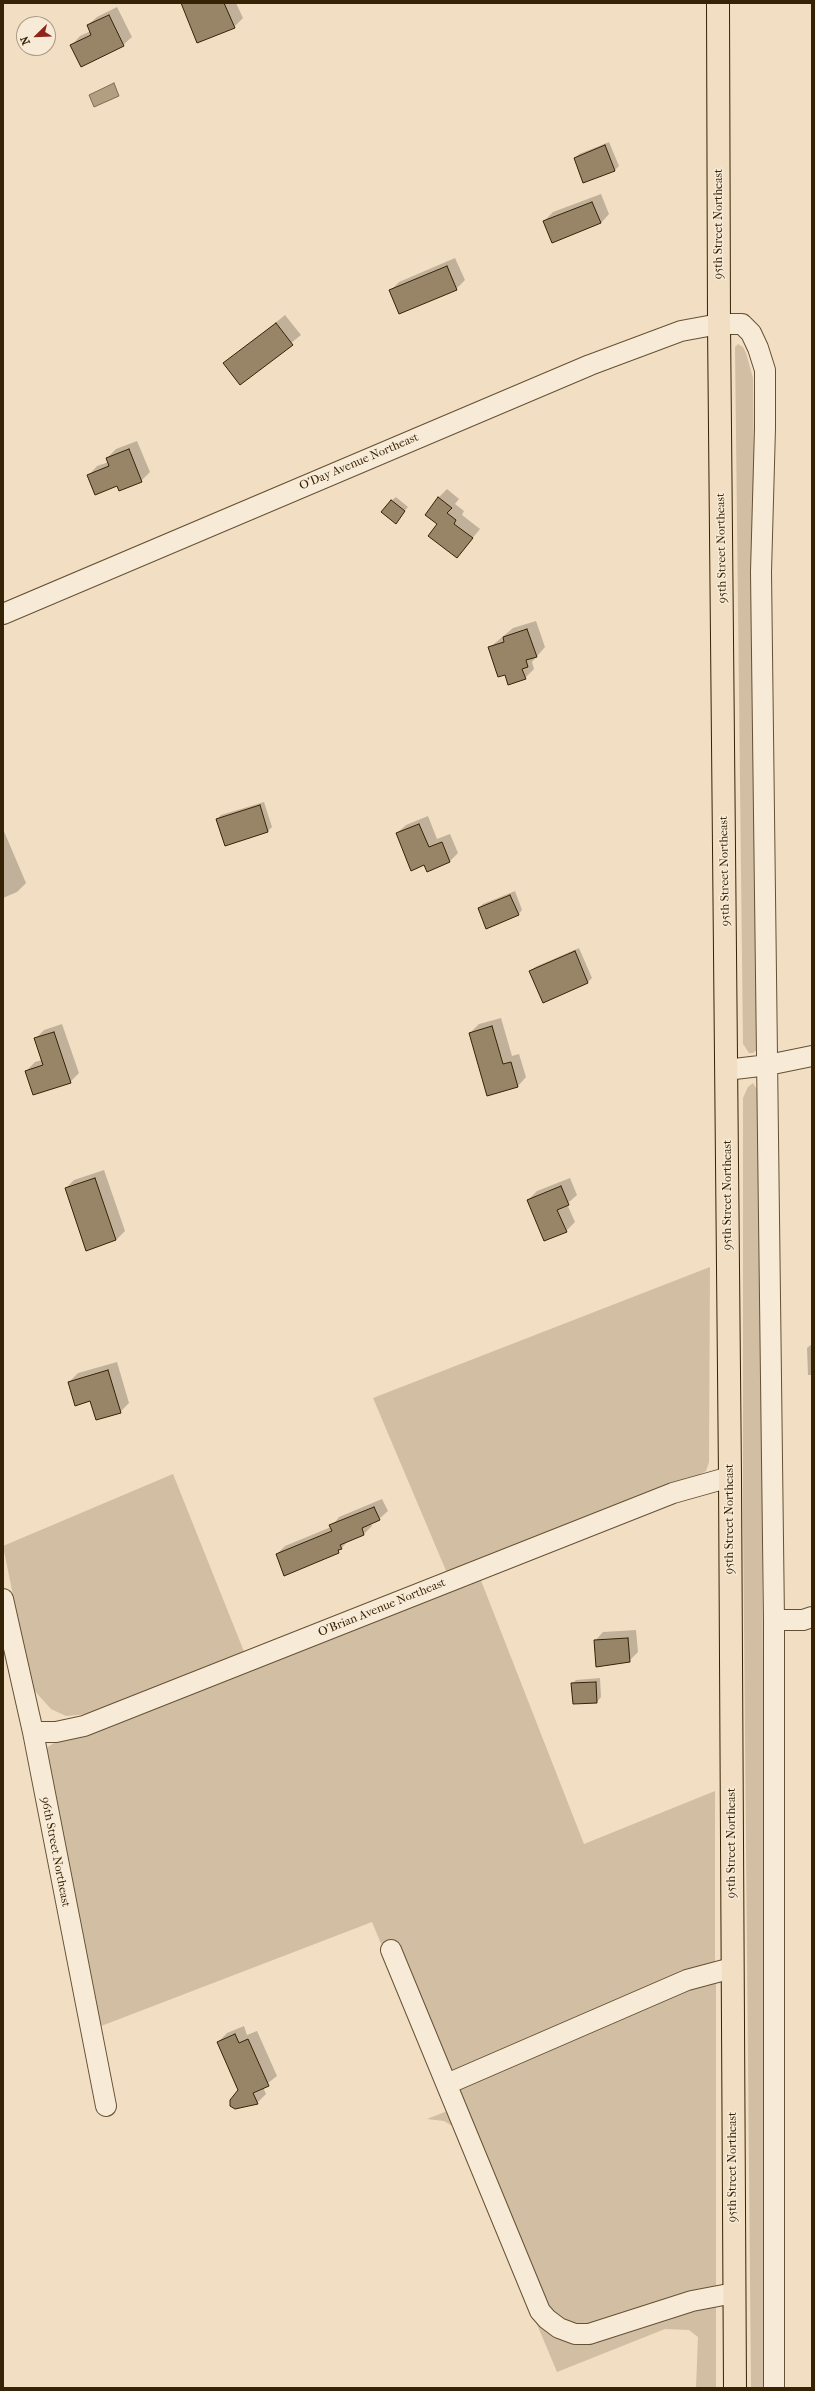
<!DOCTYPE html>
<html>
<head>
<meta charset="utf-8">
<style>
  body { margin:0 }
  #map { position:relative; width:815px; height:2391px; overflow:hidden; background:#f2dec2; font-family:"IM FELL French Canon",serif }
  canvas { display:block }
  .frame { position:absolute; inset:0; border:4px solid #362204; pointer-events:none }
  .north { position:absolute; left:16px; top:16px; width:40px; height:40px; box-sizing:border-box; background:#f7ead7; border:1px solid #aa9a83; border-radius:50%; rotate:247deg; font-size:11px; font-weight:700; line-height:16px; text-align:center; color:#362204 }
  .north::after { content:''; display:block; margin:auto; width:14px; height:18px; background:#8f2418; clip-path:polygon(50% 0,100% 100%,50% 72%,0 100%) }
</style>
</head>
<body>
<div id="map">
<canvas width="815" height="2391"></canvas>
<div class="frame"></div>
<div class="north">N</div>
</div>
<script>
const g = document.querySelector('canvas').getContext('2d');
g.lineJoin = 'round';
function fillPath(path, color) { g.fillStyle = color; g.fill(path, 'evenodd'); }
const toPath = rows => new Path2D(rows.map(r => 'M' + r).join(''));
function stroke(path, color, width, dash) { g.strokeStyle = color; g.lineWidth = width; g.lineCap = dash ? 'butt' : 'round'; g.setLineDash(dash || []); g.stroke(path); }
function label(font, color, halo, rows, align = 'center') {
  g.font = font + ' "IM FELL French Canon",serif'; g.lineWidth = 3; g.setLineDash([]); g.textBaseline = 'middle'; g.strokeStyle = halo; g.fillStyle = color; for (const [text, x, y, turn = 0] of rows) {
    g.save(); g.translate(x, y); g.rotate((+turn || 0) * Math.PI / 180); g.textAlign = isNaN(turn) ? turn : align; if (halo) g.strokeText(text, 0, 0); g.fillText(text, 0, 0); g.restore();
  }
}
const green = toPath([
  [738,344,743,347,746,353,753,378,760,1047,753,1053,749,1053,743,1044,735,347],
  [753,1083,759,1093,760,1148,767,2388,751,2388,743,1516,743,1098,748,1087],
  [710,1267,709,1462,706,1471,697,1476,447,1573,373,1398],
  [173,1474,245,1654,89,1714,66,1716,51,1709,32,1688,3,1546],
  [480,1578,584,1844,715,1791,715,1962,711,1966,716,1985,716,2388,696,2388,698,2337,689,2330,665,2329,557,2372,454,2127,444,2121,427,2119,450,2110,372,1922,96,2028,43,1750,54,1743]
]);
const water = toPath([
  [114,83,119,96,94,107,89,95,114,83]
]);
const shadow = toPath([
  [182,3,236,3,243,18,234,27],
  [117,7,132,37,123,45,72,45,80,36,91,31,88,25,97,17],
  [609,142,619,166,615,170,584,182,575,158,579,154],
  [601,194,609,214,601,223,544,221,553,212],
  [455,258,465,280,456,289,390,291,399,282],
  [285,315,301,335,240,384,225,364],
  [137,441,150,472,141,481,118,485,89,475,97,466,109,462,107,458,116,449],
  [447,489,459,499,455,504,464,511,462,515,480,529,457,557,439,524,438,498],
  [396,497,408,507,399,518,391,501],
  [536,621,545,647,532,662,534,669,525,678,506,673,489,648,513,628],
  [264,802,272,827,268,831,217,819,221,815],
  [428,816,437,839,450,834,458,853,449,862,425,864,397,833,406,825],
  [3,829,26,883,17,892,3,898],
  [515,891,522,910,518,915,479,908,483,904],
  [579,948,592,978,588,982,543,1001,531,971,535,967],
  [501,1018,512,1056,519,1054,526,1077,518,1086,470,1033,479,1024],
  [62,1024,79,1073,70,1082,26,1071,35,1062,42,1060,35,1039,44,1030],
  [104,1170,125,1231,116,1240,66,1188,74,1180],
  [570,1178,577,1195,567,1204,575,1222,566,1231,528,1200,537,1191],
  [812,1344,812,1375,808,1375,807,1348],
  [117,1362,129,1403,120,1412,91,1400,69,1382,78,1373],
  [382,1499,388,1511,379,1519,371,1523,372,1526,364,1534,348,1541,338,1552,277,1554,285,1546,331,1527,339,1517],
  [636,1630,638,1652,629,1661,596,1666,595,1641,603,1632],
  [600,1678,601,1697,597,1702,572,1684,576,1680],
  [244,2026,247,2035,257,2031,277,2076,263,2087,266,2094,257,2103,218,2042,227,2033]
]);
const building = toPath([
  [181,3,224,3,235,28,197,43,181,3],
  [109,15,124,46,81,67,70,45,91,35,87,25,109,15],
  [605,145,615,171,583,183,574,158,605,145],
  [592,202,601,223,552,243,543,221,592,202],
  [447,266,457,290,399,314,389,290,447,266],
  [276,323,293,345,240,385,223,363,276,323],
  [129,449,142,482,119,491,117,486,95,495,87,475,109,466,106,458,129,449],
  [438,497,452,508,447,513,456,520,454,524,473,538,457,558,428,536,437,524,425,515,438,497],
  [391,500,405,511,396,524,381,512,391,500],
  [527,629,537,657,526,660,528,667,522,669,526,679,508,685,505,675,498,677,488,647,504,642,503,637,527,629],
  [260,805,268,832,225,846,216,819,260,805],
  [419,824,429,847,442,842,450,862,427,872,424,865,411,871,396,833,419,824],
  [510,895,519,915,486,929,478,908,510,895],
  [575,951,588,983,543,1003,529,971,575,951],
  [492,1026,503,1064,511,1062,518,1087,487,1096,469,1033,492,1026],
  [54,1032,71,1083,33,1095,25,1071,43,1065,34,1038,54,1032],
  [95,1178,116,1240,86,1251,65,1188,95,1178],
  [561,1186,569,1205,557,1210,567,1232,544,1241,527,1200,561,1186],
  [108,1370,121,1413,96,1420,90,1401,75,1406,68,1382,108,1370],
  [374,1507,380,1520,362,1528,364,1535,340,1545,342,1549,338,1550,339,1553,284,1576,276,1554,332,1531,329,1525,374,1507],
  [628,1638,630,1662,596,1667,594,1640,628,1638],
  [596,1682,597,1703,573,1704,571,1683,596,1682],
  [235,2034,239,2043,248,2039,269,2086,253,2093,258,2104,235,2109,230,2106,230,2100,238,2090,217,2042,235,2034]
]);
const minor = toPath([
  [3,614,590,365,681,331,719,324,742,324,751,333,758,348,765,370,765,428,761,572,774,1620,774,2388],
  [726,1070,768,1065,812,1056],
  [3,1599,33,1732,106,2106],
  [774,1620,803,1620,812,1617],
  [33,1732,56,1732,84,1726,673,1493,730,1477],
  [391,1950,540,2311,547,2319,559,2328,575,2334,589,2334,692,2301,734,2293],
  [447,2084,687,1980,732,1968]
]);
const major = toPath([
  [718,3,719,324,730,1477,735,2388]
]);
const streetNames = [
  ["95th Street Northeast",719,224,-90],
  ["O'Day Avenue Northeast",359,462,-23],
  ["95th Street Northeast",722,548,-91],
  ["95th Street Northeast",725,871,-91],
  ["95th Street Northeast",728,1195,-90],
  ["95th Street Northeast",730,1519,-90],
  ["O'Brian Avenue Northeast",382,1608,-22],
  ["95th Street Northeast",732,1843,-90],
  ["96th Street Northeast",55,1852,79],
  ["95th Street Northeast",733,2167,-90]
];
fillPath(green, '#d2bea2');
fillPath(water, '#b29e81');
stroke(water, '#806c4f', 1);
fillPath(shadow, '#0003');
fillPath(building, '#988467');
stroke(building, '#362204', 1);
stroke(minor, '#655134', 22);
stroke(major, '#362204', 24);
stroke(minor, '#f7ead7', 20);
stroke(major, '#f2dec2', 22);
label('12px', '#362204', '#f7ead7', streetNames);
</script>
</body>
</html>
